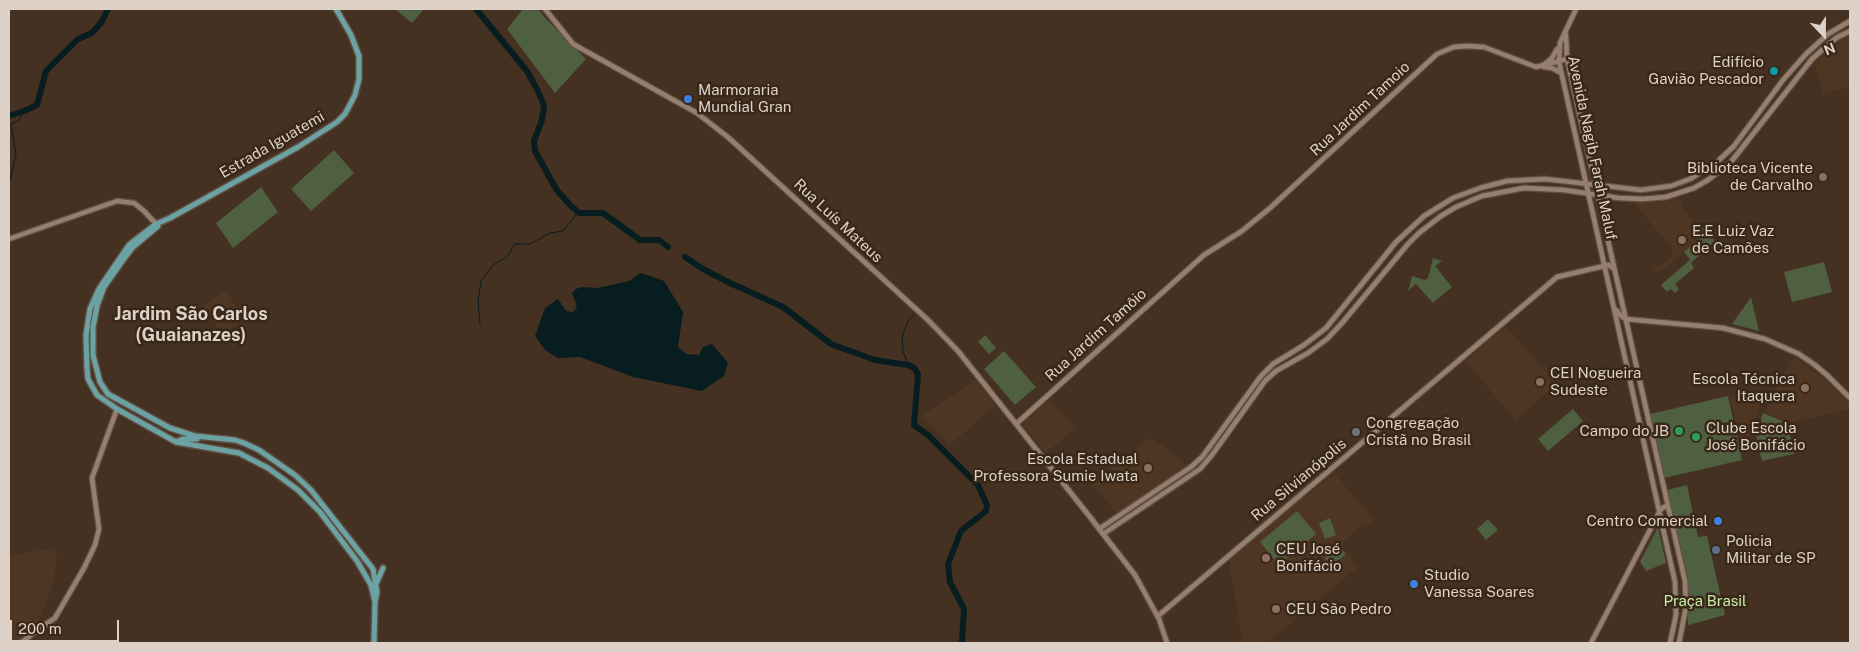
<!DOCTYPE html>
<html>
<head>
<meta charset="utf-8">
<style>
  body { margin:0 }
  #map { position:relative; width:1859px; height:652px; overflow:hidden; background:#443122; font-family:"Public Sans",sans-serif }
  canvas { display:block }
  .frame { position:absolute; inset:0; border:10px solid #ddd1c8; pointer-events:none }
  .north { position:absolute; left:1799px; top:10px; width:50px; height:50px; -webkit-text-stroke:4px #392718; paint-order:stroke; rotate:158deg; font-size:14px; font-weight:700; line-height:20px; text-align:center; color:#ddd1c8 }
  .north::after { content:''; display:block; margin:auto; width:18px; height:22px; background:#ddd1c8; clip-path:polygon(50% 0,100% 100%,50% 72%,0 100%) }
  .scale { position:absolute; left:10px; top:620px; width:109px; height:22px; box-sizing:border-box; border:2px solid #ddd1c8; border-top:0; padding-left:6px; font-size:15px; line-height:18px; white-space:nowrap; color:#ddd1c8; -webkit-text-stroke:4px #392718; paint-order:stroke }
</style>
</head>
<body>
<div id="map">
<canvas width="1859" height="652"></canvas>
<div class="frame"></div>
<div class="north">N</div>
<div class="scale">200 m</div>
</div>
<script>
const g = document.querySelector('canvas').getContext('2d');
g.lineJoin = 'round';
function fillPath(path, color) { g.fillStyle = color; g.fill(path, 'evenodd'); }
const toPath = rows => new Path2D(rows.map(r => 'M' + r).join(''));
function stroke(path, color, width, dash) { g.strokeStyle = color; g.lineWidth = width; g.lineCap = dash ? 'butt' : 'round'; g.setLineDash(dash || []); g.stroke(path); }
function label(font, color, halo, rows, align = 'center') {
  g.font = font + ' "Public Sans",sans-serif'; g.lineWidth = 5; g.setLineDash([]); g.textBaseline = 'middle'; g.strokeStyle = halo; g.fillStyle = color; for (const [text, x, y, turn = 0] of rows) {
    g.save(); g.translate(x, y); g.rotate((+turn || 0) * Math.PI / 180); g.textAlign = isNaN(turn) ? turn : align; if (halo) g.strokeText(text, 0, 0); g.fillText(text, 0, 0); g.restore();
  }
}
const built = toPath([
  [1850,36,1850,87,1823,94,1815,63,1836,45],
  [1678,197,1682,203,1680,205,1705,234,1658,274,1653,267,1658,264,1660,266,1673,255,1671,252,1674,250,1633,202,1653,202],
  [226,291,244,320,222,335,204,305],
  [1506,326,1557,384,1516,420,1465,361],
  [1797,359,1826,381,1850,404,1850,409,1788,423,1764,413,1791,360],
  [976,380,995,405,950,445,921,416],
  [1768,390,1756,415,1751,435,1740,438,1730,397],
  [1049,400,1052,401,1075,428,1046,453,1023,425,1025,420,1029,417,1031,418,1035,414,1034,412],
  [1149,438,1155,440,1179,458,1179,462,1183,462,1187,466,1117,514,1093,484],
  [1335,474,1375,520,1367,526,1362,524,1340,545,1358,567,1267,643,1243,643,1229,560,1299,501],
  [53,548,57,553,55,576,46,605,37,625,31,628,31,630,17,643,11,643,9,640,9,555]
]);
const green = toPath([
  [395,9,424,9,412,23],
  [523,9,538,9,546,19,586,59,555,93,507,29],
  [334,150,354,173,311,211,291,189],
  [261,187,278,212,233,248,216,223],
  [1699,223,1715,241,1691,263,1694,268,1675,284,1679,289,1675,293,1671,289,1667,292,1661,285,1690,260,1684,252,1705,234,1697,225],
  [1433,258,1442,261,1435,266,1452,287,1433,303,1416,284,1408,291,1412,276,1425,280,1428,278],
  [1824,262,1832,292,1792,302,1784,272],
  [1751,297,1759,331,1732,324],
  [985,335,996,348,989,354,978,342],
  [1004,351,1036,387,1015,405,984,369],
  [1728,396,1742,460,1664,478,1650,414],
  [1573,409,1583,421,1548,451,1538,439],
  [1763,413,1787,423,1794,454,1762,461,1757,442,1757,432],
  [1687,485,1698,537,1707,536,1725,615,1688,625,1688,590,1667,490],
  [1297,511,1316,534,1279,565,1260,542],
  [1330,518,1336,535,1325,539,1319,523],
  [1488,519,1498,530,1486,540,1477,529],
  [1658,527,1666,563,1646,571,1640,562],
  [1339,547,1346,554,1331,566,1325,558]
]);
const water = toPath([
  [641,273,664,281,683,312,678,347,686,354,699,355,703,347,712,344,728,363,724,376,702,391,633,377,580,357,558,358,545,350,535,336,545,308,558,299,566,311,573,312,577,307,572,293,576,289,581,287,598,288,629,281]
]);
const stream = toPath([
  [9,185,16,154,11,124,19,120,24,111],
  [480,323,478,302,481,281,493,265,507,257,515,244,530,244,550,233,563,231,578,212],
  [908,365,903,351,902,337,908,321,914,315]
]);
const river = toPath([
  [476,9,527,71,538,91,544,106,542,120,534,141,535,151,556,189,569,204,579,213,603,213,640,240,659,240,668,247],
  [9,116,24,111,37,105,46,71,78,39,92,33,101,23,108,9],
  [685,257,703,269,730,283,783,307,831,344,875,360,908,365,914,368,918,374,914,425,929,436,978,485,987,505,986,511,961,531,948,564,950,582,964,609,962,643]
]);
const secondary = toPath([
  [545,9,573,44,697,113,729,138,928,320,958,351,1094,522],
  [1576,9,1560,43,1559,62,1675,582,1676,615,1670,643],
  [1566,35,1567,59,1685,581,1686,607,1679,643],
  [1545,64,1552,58,1557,49],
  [1544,67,1552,68,1561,73],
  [9,239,117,201,134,203,144,211,157,225],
  [1616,310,1621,316,1626,319,1723,328,1765,339,1799,354,1815,365,1828,376,1850,398],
  [1016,424,1204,255,1242,231,1270,208,1437,54,1454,47,1467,46,1484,47,1536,67,1567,59],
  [1093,521,1135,575,1159,619,1167,643],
  [1099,529,1191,467,1202,457,1261,376,1273,364,1304,345,1326,328,1396,242,1424,216,1453,198,1480,188,1507,181,1545,179,1641,190,1671,186,1690,179,1716,163,1734,146,1783,80,1806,54,1828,34,1850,21],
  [1103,534,1200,469,1212,455,1265,381,1276,371,1308,353,1327,339,1342,323,1408,244,1419,233,1441,216,1456,207,1482,196,1524,188,1564,190,1619,198,1643,199,1666,197,1694,188,1708,180,1731,162,1812,59,1836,38,1850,31],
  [1158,616,1557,277,1604,266,1609,265,1614,269],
  [21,643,36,631,55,618,84,568,95,545,99,529,92,478,117,409],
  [1591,643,1661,509,1668,505]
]);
const primary = toPath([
  [336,9,351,35,359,56,359,79,355,95,345,114,337,122,298,147,170,218,156,224,129,245,99,289,90,309,86,335,87,369,88,379,97,395,117,409,176,442,239,453,268,468,298,490,320,512,357,561,371,585,375,602],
  [158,226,133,247,123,260,104,287,97,306,93,327,93,355,100,382,108,394,170,428,195,436,235,440,244,443,259,450,295,475,311,490,373,569,377,592,375,602,374,643],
  [176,442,183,439,197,439],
  [376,584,383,568]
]);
const markers = [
  [1774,71,5,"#0f9aa8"],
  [688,99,5,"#3f7fe0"],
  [1823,177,5,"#8d6e63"],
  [1682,240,5,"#8d6e63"],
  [1540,382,5,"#8d6e63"],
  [1805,388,5,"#8d6e63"],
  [1679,431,5,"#2e9e5b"],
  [1356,432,5,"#6b7280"],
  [1696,437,5,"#2e9e5b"],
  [1148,468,5,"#8d6e63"],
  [1718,521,5,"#3f7fe0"],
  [1716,550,5,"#5c6f8a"],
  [1266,558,5,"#8d6e63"],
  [1414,584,5,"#3f7fe0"],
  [1276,609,5,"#8d6e63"]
];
const poiNames = [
  ["Edifício",1764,62,"right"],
  ["Gavião Pescador",1764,79,"right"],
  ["Marmoraria",698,90],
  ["Mundial Gran",698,107],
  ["Biblioteca Vicente",1813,168,"right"],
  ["de Carvalho",1813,185,"right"],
  ["E.E Luiz Vaz",1692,231],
  ["de Camões",1692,248],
  ["CEI Nogueira",1550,373],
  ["Sudeste",1550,390],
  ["Escola Técnica",1795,379,"right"],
  ["Itaquera",1795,396,"right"],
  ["Congregação",1366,423],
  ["Cristã no Brasil",1366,440],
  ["Clube Escola",1706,428],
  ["José Bonifácio",1706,445],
  ["Campo do JB",1669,431,"right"],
  ["Escola Estadual",1138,459,"right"],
  ["Professora Sumie Iwata",1138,476,"right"],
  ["Centro Comercial",1708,521,"right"],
  ["Policia",1726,541],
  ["Militar de SP",1726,558],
  ["CEU José",1276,549],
  ["Bonifácio",1276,566],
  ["Studio",1424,575],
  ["Vanessa Soares",1424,592],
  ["CEU São Pedro",1286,609]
];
const streetNames = [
  ["Rua Jardim Tamoio",1360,109,-43],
  ["Estrada Iguatemi",272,145,-30],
  ["Avenida Nagib Farah Maluf",1592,148,78],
  ["Rua Luís Mateus",838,221,43],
  ["Rua Jardim Tamôio",1096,335,-42],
  ["Rua Silvianópolis",1299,480,-40]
];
const parkNames = [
  ["Praça Brasil",1705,601]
];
const quarterNames = [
  ["Jardim São Carlos",191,314],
  ["(Guaianazes)",191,335]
];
fillPath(built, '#4f3623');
fillPath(green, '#4f6040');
fillPath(water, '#071d1f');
stroke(stream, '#071d1f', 1);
stroke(river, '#071d1f', 6);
stroke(secondary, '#605043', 7);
stroke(primary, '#605043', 8);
stroke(secondary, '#967f6f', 4.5);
stroke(primary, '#6ba2a4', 5);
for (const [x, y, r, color] of markers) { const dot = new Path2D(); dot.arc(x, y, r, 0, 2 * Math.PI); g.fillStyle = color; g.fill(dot); stroke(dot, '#392718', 2); }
label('15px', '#ddd1c8', '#392718', poiNames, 'left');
label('15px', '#ddd1c8', '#392718', streetNames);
label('15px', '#c8eda7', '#392718', parkNames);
label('bold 18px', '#ddd1c8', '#392718', quarterNames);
</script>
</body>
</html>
